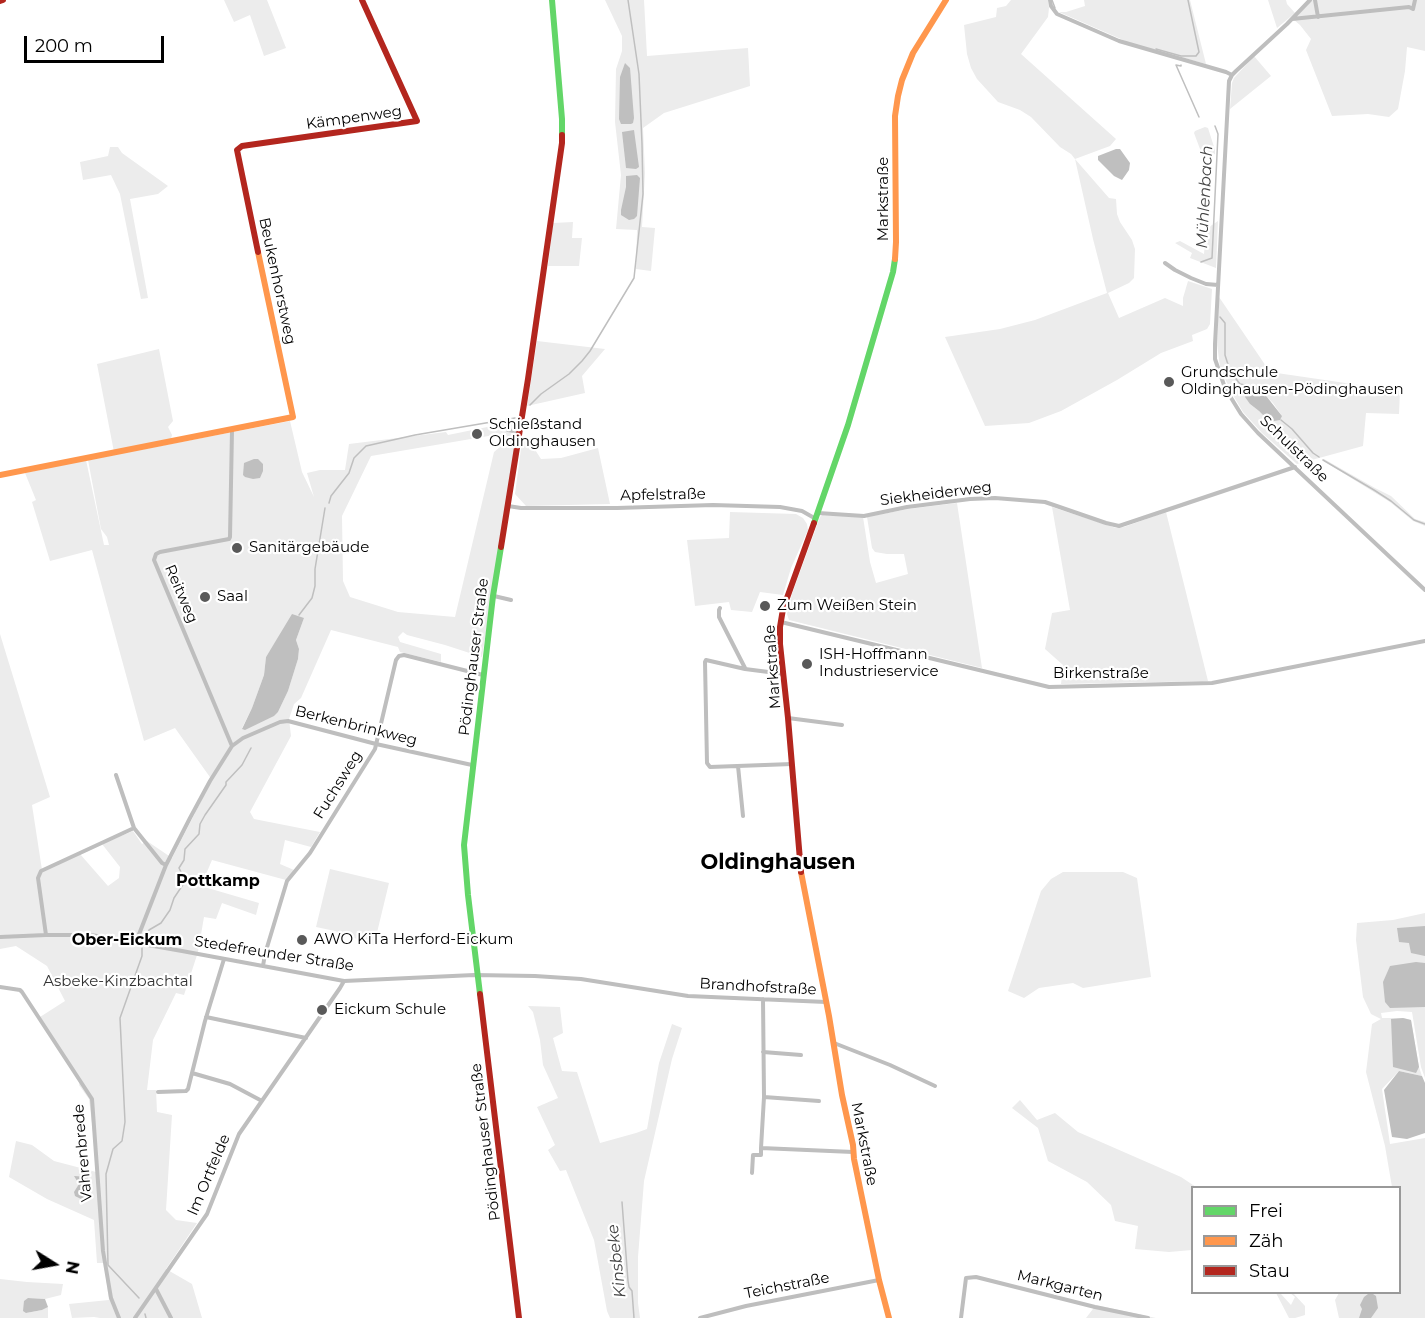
<!DOCTYPE html>
<html>
<head>
<meta charset="utf-8">
<style>
  body { margin:0 }
  #map { position:relative; width:1425px; height:1318px; overflow:hidden; background:#fff; font-family:Montserrat,sans-serif }
  canvas { display:block }
  .legend { position:absolute; left:1191px; top:1186px; width:210px; height:108px; box-sizing:border-box; background:#fff; border:2px solid #999; margin:0; padding:8px 10px; list-style:none; font-size:18px; color:#000 }
  .legend li { display:flex; align-items:center; gap:12px; height:30px }
  .legend b { width:30px; border:2px solid #999 }
  .north { position:absolute; left:24px; top:1234px; width:60px; height:60px; -webkit-text-stroke:4px #fff; paint-order:stroke; rotate:101deg; font-size:16px; font-weight:700; line-height:24px; text-align:center; color:#000 }
  .north::after { content:''; display:block; margin:auto; width:21px; height:27px; background:#000; clip-path:polygon(50% 0,100% 100%,50% 72%,0 100%) }
  .scale { position:absolute; left:24px; top:36px; width:140px; height:27px; box-sizing:border-box; border:3px solid #000; border-top:0; padding-left:8px; font-size:18px; line-height:21px; white-space:nowrap; color:#000; -webkit-text-stroke:4px #fff; paint-order:stroke }
</style>
</head>
<body>
<div id="map">
<canvas width="1425" height="1318"></canvas>
<ul class="legend">
<li><b style="height:8px;background:#63d668"></b>Frei</li>
<li><b style="height:8px;background:#ff974d"></b>Zäh</li>
<li><b style="height:8px;background:#b3261e"></b>Stau</li>
</ul>
<div class="north">N</div>
<div class="scale">200 m</div>
</div>
<script>
const g = document.querySelector('canvas').getContext('2d');
g.lineJoin = 'round';
function fillPath(path, color) { g.fillStyle = color; g.fill(path, 'evenodd'); }
const toPath = rows => new Path2D(rows.map(r => 'M' + r).join(''));
function stroke(path, color, width, dash) { g.strokeStyle = color; g.lineWidth = width; g.lineCap = dash ? 'butt' : 'round'; g.setLineDash(dash || []); g.stroke(path); }
function label(font, color, halo, rows, align = 'center') {
  g.font = font + ' Montserrat,sans-serif'; g.lineWidth = 4.5; g.setLineDash([]); g.textBaseline = 'middle'; g.strokeStyle = halo; g.fillStyle = color; for (const [text, x, y, turn = 0] of rows) {
    g.save(); g.translate(x, y); g.rotate((+turn || 0) * Math.PI / 180); g.textAlign = isNaN(turn) ? turn : align; if (halo) g.strokeText(text, 0, 0); g.fillText(text, 0, 0); g.restore();
  }
}
const green = toPath([
  [224,0,267,0,286,48,264,56,250,15,234,22],
  [605,0,644,0,647,56,748,48,750,86,664,113,643,128,645,173,642,227,655,228,651,271,636,269,637,230,616,229,621,175,615,122,616,69,622,51,622,36],
  [1011,0,1048,0,1049,8,1048,17,1021,54,1116,139,1110,146,1075,159,1109,198,1116,199,1117,214,1120,222,1132,240,1135,249,1134,278,1129,283,1108,293,1119,318,1165,298,1183,306,1183,298,1188,281,1212,289,1210,324,1207,329,1192,335,1193,341,1161,353,1117,380,1061,411,1029,423,985,426,945,337,1000,329,1035,320,1107,293,1093,239,1075,159,1071,154,1060,147,1031,117,1020,110,998,102,977,79,971,68,967,54,964,25,996,17,997,8,1006,6],
  [1084,0,1190,0,1206,64,1130,43,1059,12,1066,12,1085,6],
  [1268,0,1286,0,1287,4,1295,13,1277,28],
  [1312,0,1425,0,1425,51,1407,47,1405,71,1398,109,1389,117,1368,114,1332,116,1306,50,1311,39,1300,25,1294,20],
  [1254,56,1271,76,1230,109,1232,83,1234,78],
  [1205,127,1208,128,1215,150,1215,154,1205,158,1203,157,1194,133,1195,131],
  [110,147,118,147,122,153,168,186,158,194,130,199,148,298,141,299,120,194,111,175,83,180,80,162,108,156],
  [1218,221,1216,268,1190,258,1192,253,1175,243,1180,241,1204,254,1206,229],
  [573,222,572,238,582,238,579,266,548,266,553,223],
  [1219,297,1270,372,1400,391,1399,414,1366,413,1363,446,1297,464,1262,433,1243,412,1230,390,1220,367,1217,344],
  [1258,388,1273,403,1282,416,1268,420,1259,411,1250,404],
  [537,341,605,349,582,376,585,393,527,406],
  [159,349,173,421,168,427,172,435,171,439,114,452,97,364],
  [290,421,302,472,314,497,307,473,320,470,345,470,349,444,446,432,448,435,502,424,519,425,482,657,445,645,407,635,403,632,398,637,400,642,441,654,441,662,400,652,398,647,331,630,301,698,294,704,289,719,291,736,250,812,254,819,320,832,311,847,285,840,280,864,294,870,286,880,212,860,201,886,259,903,256,915,222,903,216,919,204,917,198,952,184,995,176,993,153,1040,147,1090,156,1090,157,1112,172,1115,166,1210,176,1220,197,1223,166,1269,192,1284,202,1318,100,1318,94,1317,72,1318,69,1304,109,1300,104,1263,97,1263,94,1220,47,1199,9,1177,16,1141,32,1145,54,1161,96,1172,94,1140,89,1099,79,1085,80,1081,40,1017,65,1001,47,966,16,946,0,949,0,634,50,797,32,805,42,870,80,854,108,886,119,878,120,867,102,844,133,831,142,844,147,841,172,858,212,780,175,728,144,741,92,550,50,561,32,502,36,500,25,473,86,460,104,545,109,545,107,537,101,529,88,460],
  [506,433,507,441,494,452,455,617,398,612,350,597,343,581,342,516,371,456],
  [304,618,296,640,299,649,298,659,288,691,278,712,261,722,242,728,252,708,264,675,266,657,284,629],
  [522,441,530,442,541,459,561,458,598,448,610,504,526,506,515,494],
  [1324,459,1375,488,1391,496,1415,519,1425,522,1425,526,1413,521,1390,502,1322,460],
  [957,503,982,668,789,620,787,614,792,594,820,517,822,515,863,517,870,562,876,583,908,574,904,554,887,554,875,552,872,548,867,517,908,509],
  [1052,507,1116,528,1124,527,1166,512,1208,681,1061,684,1063,665,1045,649,1052,613,1070,610],
  [730,512,796,514,803,518,807,524,808,530,791,568,783,595,760,592,752,612,731,610,729,602,695,606,687,540,729,538],
  [330,869,389,883,374,945,335,931,316,927],
  [1063,872,1123,872,1137,878,1151,977,1083,988,1073,983,1039,988,1024,998,1008,991,1041,891,1051,879],
  [1425,913,1425,1078,1421,1067,1412,1012,1397,1011,1381,1013,1382,1018,1403,1018,1411,1020,1419,1067,1422,1076,1399,1071,1382,1089,1390,1144,1425,1138,1425,1318,1339,1318,1335,1300,1339,1293,1400,1292,1400,1188,1392,1187,1385,1146,1366,1072,1372,1024,1381,1019,1371,1014,1363,997,1356,940,1357,923,1393,920],
  [528,1006,560,1007,563,1033,553,1038,562,1071,577,1072,600,1143,636,1133,647,1129,659,1063,672,1024,682,1028,672,1059,644,1181,638,1257,638,1303,640,1318,610,1318,607,1311,594,1240,566,1170,560,1171,548,1150,555,1145,537,1107,558,1098,543,1065,540,1040,533,1012],
  [1020,1100,1037,1120,1055,1113,1078,1132,1181,1177,1196,1187,1192,1188,1192,1250,1169,1252,1135,1249,1138,1226,1115,1221,1111,1205,1087,1182,1048,1161,1038,1128,1012,1108],
  [0,1279,27,1282,63,1284,61,1295,45,1299,28,1298,26,1313,42,1310,48,1307,48,1318,0,1318],
  [1276,1293,1282,1293,1281,1294,1291,1305,1295,1297,1290,1293,1293,1293,1305,1306,1305,1315,1295,1318,1289,1318],
  [1096,1305,1156,1318,1086,1318]
]);
const water = toPath([
  [625,63,630,68,634,118,633,123,631,124,621,124,619,119,620,77],
  [634,130,639,167,636,169,626,168,622,132],
  [1116,149,1120,149,1130,163,1129,170,1122,180,1114,176,1098,160,1098,156],
  [637,175,640,178,637,216,634,219,629,220,621,215,621,210,626,187,626,176],
  [1248,386,1254,386,1258,388,1267,397,1282,416,1280,420,1274,421,1268,420,1259,411,1250,404,1245,397,1244,390],
  [254,459,258,459,263,464,263,471,260,478,253,479,245,477,243,475,244,463],
  [292,614,304,618,296,640,299,649,298,659,288,691,278,712,274,716,245,730,242,729,252,708,264,675,266,657],
  [1425,926,1425,956,1411,953,1409,943,1399,942,1397,928],
  [1416,962,1425,963,1425,1007,1390,1008,1385,1002,1383,982,1390,966],
  [1403,1018,1411,1020,1419,1067,1416,1073,1393,1067,1391,1019],
  [1399,1071,1422,1076,1425,1083,1425,1133,1407,1139,1392,1137,1384,1090],
  [74,1176,88,1177,89,1197,85,1201,75,1196,74,1192,79,1184],
  [1368,1294,1373,1294,1376,1296,1378,1308,1371,1318,1359,1318,1362,1309,1360,1305,1364,1297],
  [28,1298,45,1299,48,1307,42,1310,26,1313,23,1311,24,1301]
]);
const stream = toPath([
  [1052,0,1055,8],
  [1156,49,1181,56,1196,56,1199,52,1188,0],
  [1181,65,1181,66,1176,65,1199,117],
  [1201,262,1212,258,1218,134,1215,126],
  [1220,317,1225,323,1225,355,1230,371,1240,384,1245,385,1248,388],
  [530,405,541,394,569,374,582,361,590,351,634,278,643,194,642,144,639,74,628,0],
  [1281,420,1292,429,1313,453,1319,457],
  [1323,460,1374,490,1391,501,1414,520,1425,524],
  [329,503,331,496,349,473,354,458,366,446,415,435,515,418],
  [299,615,312,598,315,586,315,569,325,508],
  [145,938,149,930,161,923,170,910,174,898,184,883,183,876,179,868,184,860,185,849,199,834,200,824,205,815,226,785,226,782,242,765,251,748],
  [622,1202,628,1281,629,1287,632,1291,634,1318],
  [139,1298,108,1265,106,1174,113,1149,122,1141,125,1122,120,1018,142,956,142,948],
  [145,1314,146,1318]
]);
const street = toPath([
  [1050,0,1051,6,1057,14,1119,41,1226,72,1232,75],
  [1310,0,1287,24,1236,71,1232,75,1229,81,1215,344,1215,359,1225,388,1241,414,1258,433,1425,590],
  [1315,0,1318,17],
  [1292,19,1409,7,1413,9,1415,0],
  [1165,263,1175,270,1191,278,1206,284,1218,285],
  [508,430,519,432],
  [508,506,521,508,617,508,713,505,780,507,802,511,816,519],
  [818,513,864,516,907,507,970,499,995,498,1045,502,1106,523,1119,526,1295,467],
  [494,596,511,600],
  [720,608,719,610,719,617,745,668],
  [781,622,1049,687,1212,683,1425,641],
  [784,674,745,669,706,660,705,662,707,763,710,767,792,764],
  [788,718,842,725],
  [232,746,154,560,156,554,160,552,229,539,230,537,232,430],
  [738,766,743,816],
  [116,775,134,828,162,863,166,865],
  [46,935,38,878,41,871,134,828],
  [0,937,46,935,91,935,182,951,344,981,474,975,535,976,581,979,688,996,826,1002],
  [136,942,166,865,190,818,210,781,232,746,243,738,280,722,288,721,376,744,472,765],
  [263,966,265,954,287,881,310,853,375,749,396,660,399,656,404,655,483,675],
  [0,987,20,990,22,992,92,1099,103,1251,111,1298,119,1318],
  [763,999,764,1097,761,1148,853,1152],
  [206,1017,306,1038],
  [834,1043,890,1065,935,1086],
  [763,1052,801,1055],
  [192,1073,230,1084,262,1101],
  [158,1092,186,1091,188,1089,205,1021,224,959],
  [764,1097,819,1101],
  [752,1173,753,1155,761,1155,761,1148],
  [156,1289,171,1318],
  [135,1318,207,1214,239,1134,340,988,344,981],
  [700,1318,746,1306,879,1280],
  [961,1318,966,1278,976,1277,1095,1307,1148,1318]
]);
const fast = toPath([
  [552,0,562,119,562,135],
  [814,523,848,425,893,272,895,259],
  [480,994,468,895,464,845,493,596,501,547]
]);
const slow = toPath([
  [895,259,896,242,895,116,898,96,902,80,913,53,946,0],
  [0,475,293,417,258,252],
  [801,872,829,1016,842,1095,853,1145,854,1159,879,1280,889,1318]
]);
const jam = toPath([
  [0,1,3,0],
  [258,252,237,150,242,146,417,121,362,0],
  [501,547,528,379,562,143,562,135],
  [801,872,788,718,780,644,780,627,783,609,814,523],
  [480,994,519,1318]
]);
const markers = [
  [1169,382,6,"#595959"],
  [477,434,6,"#595959"],
  [237,548,6,"#595959"],
  [205,597,6,"#595959"],
  [765,606,6,"#595959"],
  [807,664,6,"#595959"],
  [302,940,6,"#595959"],
  [322,1010,6,"#595959"]
];
const streetNames = [
  ["Kämpenweg",354,118,-8],
  ["Markstraße",884,199,-90],
  ["Beukenhorstweg",277,281,78],
  ["Schulstraße",1294,449,44],
  ["Siekheiderweg",936,494,-7],
  ["Apfelstraße",663,495,-1],
  ["Reitweg",181,594,67],
  ["Pödinghauser Straße",474,657,-83],
  ["Markstraße",773,667,-94],
  ["Birkenstraße",1101,674],
  ["Berkenbrinkweg",356,726,14],
  ["Fuchsweg",338,785,-58],
  ["Stedefreunder Straße",274,954,9],
  ["Brandhofstraße",758,987,3],
  ["Pödinghauser Straße",486,1142,-97],
  ["Markstraße",864,1144,79],
  ["Vahrenbrede",83,1153,-95],
  ["Im Ortfelde",209,1175,-67],
  ["Teichstraße",787,1286,-11],
  ["Markgarten",1060,1286,14]
];
const poiNames = [
  ["Grundschule",1181,373],
  ["Oldinghausen-Pödinghausen",1181,390],
  ["Schießstand",489,425],
  ["Oldinghausen",489,442],
  ["Sanitärgebäude",249,548],
  ["Saal",217,597],
  ["Zum Weißen Stein",777,606],
  ["ISH-Hoffmann",819,655],
  ["Industrieservice",819,672],
  ["AWO KiTa Herford-Eickum",314,940],
  ["Eickum Schule",334,1010]
];
const parkNames = [
  ["Asbeke-Kinzbachtal",118,982]
];
const waterNames = [
  ["Mühlenbach",1205,197,-87],
  ["Kinsbeke",617,1261,-96]
];
const neighbourhoodNames = [
  ["Pottkamp",218,881],
  ["Ober-Eickum",127,940]
];
const districtNames = [
  ["Oldinghausen",778,863]
];
fillPath(green, '#ececec');
fillPath(water, '#bfbfbf');
stroke(stream, '#bfbfbf', 1.5);
stroke(street, '#bebebe', 4);
stroke(fast, '#63d668', 6);
stroke(slow, '#ff974d', 6);
stroke(jam, '#b3261e', 6);
for (const [x, y, r, color] of markers) { const dot = new Path2D(); dot.arc(x, y, r, 0, 2 * Math.PI); g.fillStyle = color; g.fill(dot); stroke(dot, '#fff', 2); }
label('15px', '#000', '#fff', streetNames);
label('15px', '#000', '#fff', poiNames, 'left');
label('15px', '#333', '#fff', parkNames);
label('italic 16px', '#444', '#fff', waterNames);
label('bold 16px', '#000', '#fff', neighbourhoodNames);
label('bold 21px', '#000', '#fff', districtNames);
</script>
</body>
</html>
